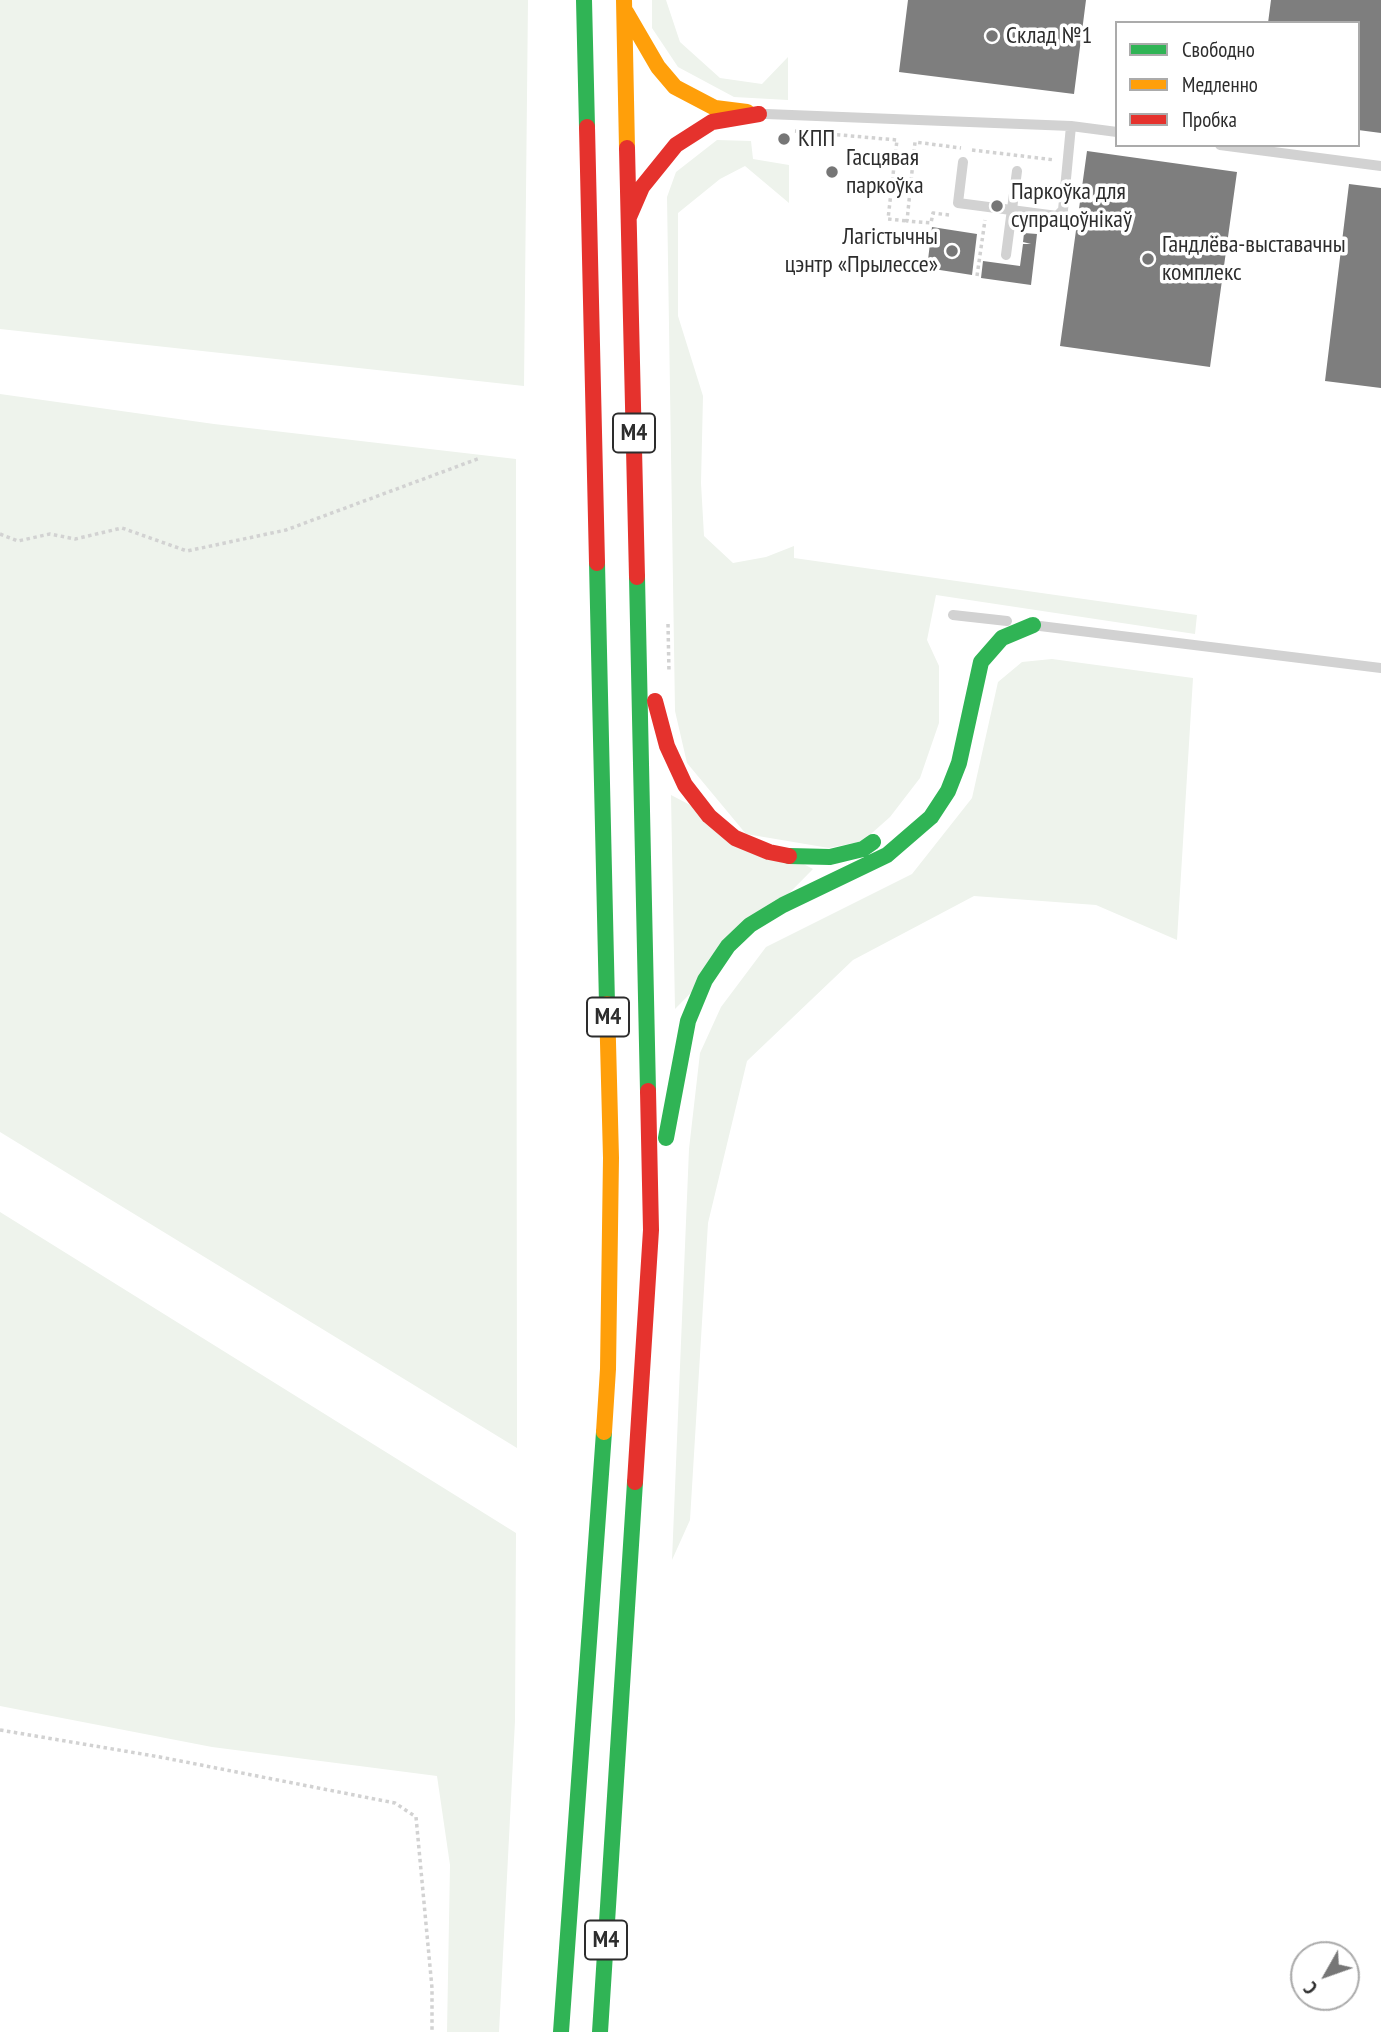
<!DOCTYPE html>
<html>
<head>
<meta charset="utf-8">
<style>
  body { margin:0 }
  #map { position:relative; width:1381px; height:2032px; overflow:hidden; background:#fff; font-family:"PT Sans Narrow",sans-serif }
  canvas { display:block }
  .legend { position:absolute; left:1115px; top:21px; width:245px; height:126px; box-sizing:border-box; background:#fff; border:2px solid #ababab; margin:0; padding:9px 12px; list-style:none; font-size:21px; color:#2d2d2d }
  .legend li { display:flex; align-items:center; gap:14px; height:35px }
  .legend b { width:35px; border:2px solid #ababab }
  .north { position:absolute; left:1290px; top:1941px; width:70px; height:70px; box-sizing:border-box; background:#fff; border:2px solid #ababab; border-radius:50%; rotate:230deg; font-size:19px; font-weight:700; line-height:28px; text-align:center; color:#2d2d2d }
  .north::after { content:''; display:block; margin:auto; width:24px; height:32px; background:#767676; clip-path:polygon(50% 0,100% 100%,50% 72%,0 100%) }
</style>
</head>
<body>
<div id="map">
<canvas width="1381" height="2032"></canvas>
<ul class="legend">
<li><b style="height:9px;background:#30b455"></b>Свободно</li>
<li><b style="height:9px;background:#ff9f0a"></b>Медленно</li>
<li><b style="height:9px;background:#e5322d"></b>Пробка</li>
</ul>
<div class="north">С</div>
</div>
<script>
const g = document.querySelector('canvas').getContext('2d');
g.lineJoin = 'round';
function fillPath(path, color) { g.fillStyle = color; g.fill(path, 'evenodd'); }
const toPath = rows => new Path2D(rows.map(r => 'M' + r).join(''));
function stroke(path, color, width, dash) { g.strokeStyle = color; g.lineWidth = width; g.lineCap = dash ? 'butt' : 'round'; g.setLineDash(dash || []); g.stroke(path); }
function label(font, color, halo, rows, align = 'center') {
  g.font = font + ' "PT Sans Narrow",sans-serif'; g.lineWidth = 7; g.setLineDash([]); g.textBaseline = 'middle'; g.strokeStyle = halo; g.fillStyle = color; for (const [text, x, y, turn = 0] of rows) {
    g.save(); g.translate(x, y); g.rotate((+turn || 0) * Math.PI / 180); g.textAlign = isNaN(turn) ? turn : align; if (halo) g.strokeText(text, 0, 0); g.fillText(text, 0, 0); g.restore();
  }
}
const green = toPath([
  [0,0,528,0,524,386,0,329],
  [652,0,666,0,680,42,720,78,762,84,788,57,788,100,734,97,678,67,652,28],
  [717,140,751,141,753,159,789,165,789,203,745,166,720,179,678,213,678,316,703,396,701,483,704,536,733,563,766,557,794,546,794,558,1197,615,1195,634,936,595,927,640,939,666,939,723,920,778,890,817,863,841,829,848,746,834,687,763,675,711,667,197,676,172],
  [0,394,214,424,516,459,517,1448,0,1132],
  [1052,659,1193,678,1177,940,1096,905,974,896,853,960,747,1061,708,1223,690,1520,672,1560,689,1149,700,1053,721,1007,766,947,912,874,972,798,998,682,1022,662],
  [671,795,813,869,675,1009],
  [0,1212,516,1533,515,1721,499,2032,447,2032,450,1865,437,1776,212,1747,0,1706]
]);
const building = toPath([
  [908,0,1086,0,1074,94,899,72],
  [1271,0,1381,0,1381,133,1358,130,1358,23,1268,23],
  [1087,151,1237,172,1210,367,1060,346],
  [1349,184,1381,188,1381,388,1325,381],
  [932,227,977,234,972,275,927,268],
  [1024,233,1037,234,1031,285,981,278,983,261,1020,266,1023,244,1031,244,1023,242]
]);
const path = toPath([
  [795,131,897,140,888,219,907,221],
  [972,150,1055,160],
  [949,215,933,213,931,223,907,221,915,142,961,148],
  [977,276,985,220],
  [0,534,18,541,50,534,75,539,122,528,187,551,286,530,480,458],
  [668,624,669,673],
  [0,1730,160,1757,395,1803,416,1817,432,1988,432,2032]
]);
const lane = toPath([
  [766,114,1071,126,1117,132],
  [1220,145,1381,166],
  [963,162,958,203,1057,216,1063,210,1071,126],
  [1006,255,1017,171],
  [953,615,1007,621],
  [1040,626,1381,668]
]);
const fast = toPath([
  [584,0,587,127],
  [597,563,607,1004],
  [637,577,648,1091],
  [789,856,830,857,863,849,873,842],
  [666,1138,688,1021,705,980,728,946,750,925,783,905,887,855,931,817,948,791,959,763,981,662,1002,638,1033,625],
  [561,2032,604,1432],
  [600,2032,635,1482]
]);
const slow = toPath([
  [624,0,627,148],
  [626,12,658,67,675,87,715,108,747,112],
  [604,1432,608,1369,611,1158,607,1004]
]);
const jam = toPath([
  [587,127,597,563],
  [627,148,637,577],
  [629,217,642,187,676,145,712,122,759,114],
  [655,701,667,746,685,785,709,816,735,838,769,852,789,856],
  [635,1482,651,1230,648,1091]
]);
const markers = [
  [992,36,7,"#767676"],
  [784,139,7,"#767676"],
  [832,172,7,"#767676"],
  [997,206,7,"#767676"],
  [952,251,7,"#767676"],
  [1148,259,7,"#767676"]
];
const shields = [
  [634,433,42],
  [608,1017,42],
  [606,1940,42]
];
const shieldNames = [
  ["М4",634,433],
  ["М4",608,1017],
  ["М4",606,1940]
];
const poiNames = [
  ["Склад №1",1006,36],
  ["КПП",798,139],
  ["Гасцявая",846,158],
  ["паркоўка",846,186],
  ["Паркоўка для",1011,192],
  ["супрацоўнікаў",1011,220],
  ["Лагістычны",938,237,"right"],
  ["цэнтр «Прылессе»",938,265,"right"],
  ["Гандлёва-выставачны",1162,245],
  ["комплекс",1162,273]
];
fillPath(green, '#eef3ec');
fillPath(building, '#7e7e7e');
stroke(path, '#d2d2d2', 3.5, [3.5, 3.5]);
stroke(lane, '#d2d2d2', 10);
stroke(fast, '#30b455', 16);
stroke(slow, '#ff9f0a', 16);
stroke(jam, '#e5322d', 16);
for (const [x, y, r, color] of markers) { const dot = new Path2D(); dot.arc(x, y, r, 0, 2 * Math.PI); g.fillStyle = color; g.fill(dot); stroke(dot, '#fff', 2.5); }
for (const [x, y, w] of shields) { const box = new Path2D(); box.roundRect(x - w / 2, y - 19.5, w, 39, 5); g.fillStyle = '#fff'; g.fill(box); stroke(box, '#2d2d2d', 2); }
label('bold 23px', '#2d2d2d', null, shieldNames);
label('24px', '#2d2d2d', '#fff', poiNames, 'left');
</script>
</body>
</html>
